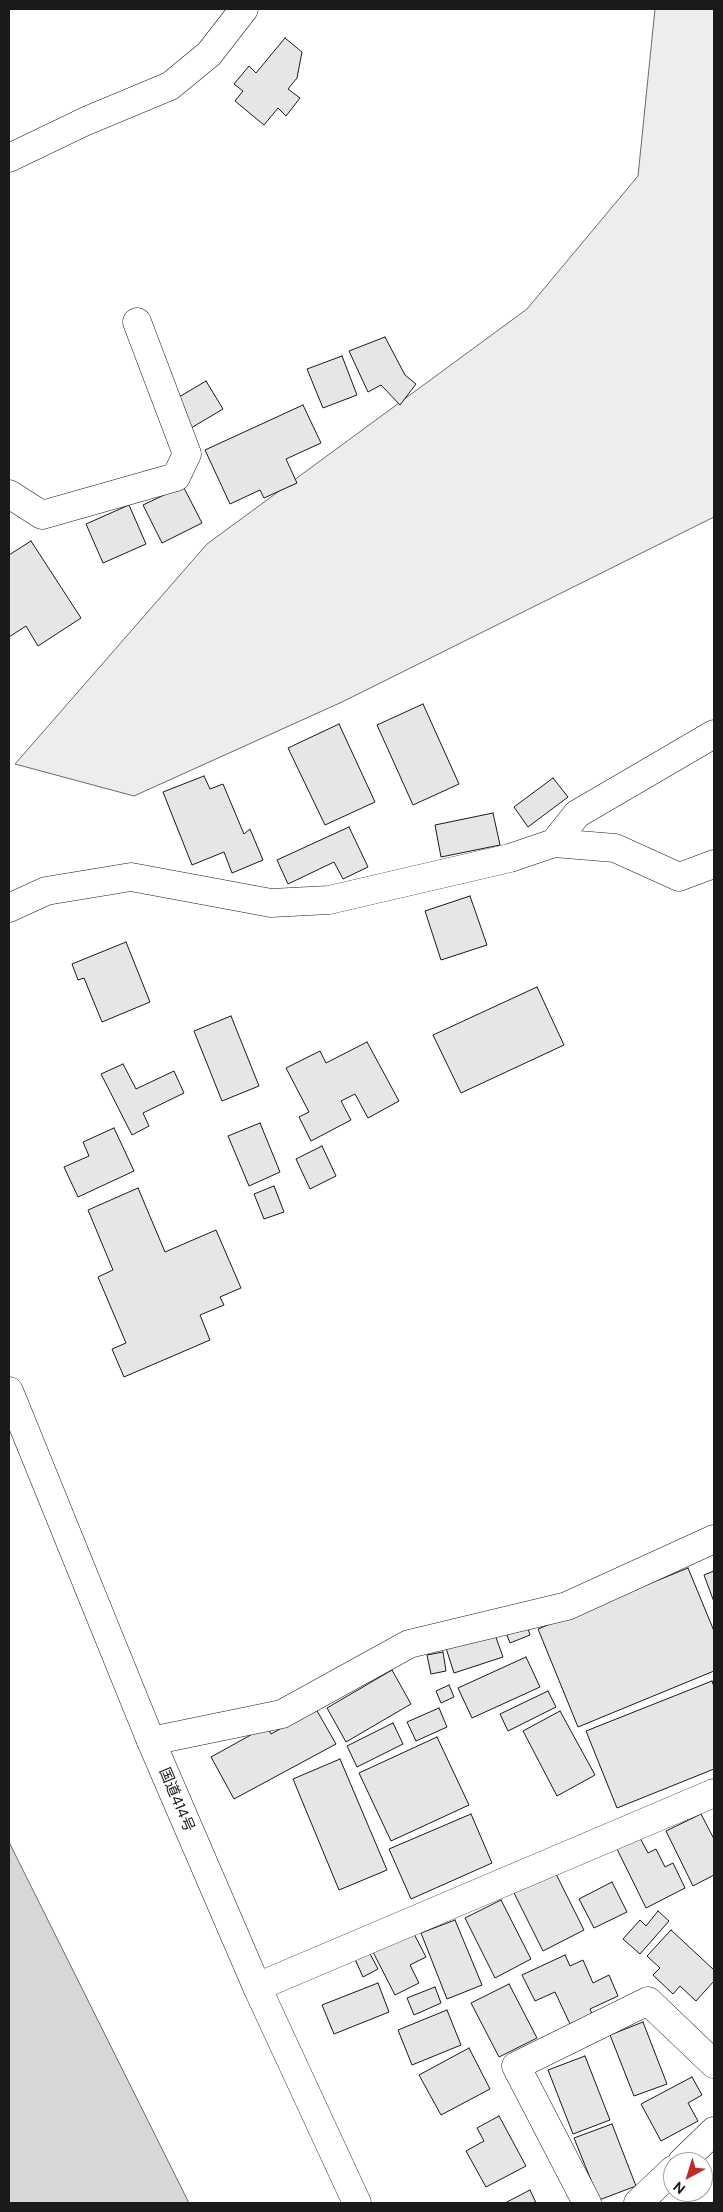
<!DOCTYPE html>
<html>
<head>
<meta charset="utf-8">
<style>
  body { margin:0 }
  #map { position:relative; width:723px; height:2212px; overflow:hidden; background:#fff; font-family:"DM Sans",sans-serif }
  canvas { display:block }
  .frame { position:absolute; inset:0; border:10px solid #1a1a1a; pointer-events:none }
  .north { position:absolute; left:663px; top:2152px; width:50px; height:50px; box-sizing:border-box; background:#fff; border:1px solid #a3a3a3; border-radius:50%; rotate:219deg; font-size:14px; font-weight:700; line-height:20px; text-align:center; color:#1a1a1a }
  .north::after { content:''; display:block; margin:auto; width:18px; height:22px; background:#c62828; clip-path:polygon(50% 0,100% 100%,50% 72%,0 100%) }
</style>
</head>
<body>
<div id="map">
<canvas width="723" height="2212"></canvas>
<div class="frame"></div>
<div class="north">N</div>
</div>
<script>
const g = document.querySelector('canvas').getContext('2d');
g.lineJoin = 'round';
function fillPath(path, color) { g.fillStyle = color; g.fill(path, 'evenodd'); }
const toPath = rows => new Path2D(rows.map(r => 'M' + r).join(''));
function stroke(path, color, width, dash) { g.strokeStyle = color; g.lineWidth = width; g.lineCap = dash ? 'butt' : 'round'; g.setLineDash(dash || []); g.stroke(path); }
function label(font, color, halo, rows, align = 'center') {
  g.font = font + ' "DM Sans","Noto Sans JP",sans-serif'; g.lineWidth = 4; g.setLineDash([]); g.textBaseline = 'middle'; g.strokeStyle = halo; g.fillStyle = color; for (const [text, x, y, turn = 0] of rows) {
    g.save(); g.translate(x, y); g.rotate((+turn || 0) * Math.PI / 180); g.textAlign = isNaN(turn) ? turn : align; if (halo) g.strokeText(text, 0, 0); g.fillText(text, 0, 0); g.restore();
  }
}
const built = toPath([
  [655,9,714,9,714,517,342,702,134,796,15,764,207,544,527,309,638,176,655,9]
]);
const water = toPath([
  [9,1842,181,2187,189,2203,9,2203,9,1842]
]);
const building = toPath([
  [285,38,302,52,297,78,288,89,300,98,286,116,278,108,264,125,235,101,243,91,234,84,249,66,256,73,285,38],
  [385,337,405,375,416,384,400,405,381,385,368,392,349,351,385,337],
  [342,356,357,395,323,408,307,369,342,356],
  [206,381,223,409,191,428,174,400,206,381],
  [303,405,321,443,286,459,297,483,264,498,260,490,230,504,205,450,303,405],
  [183,486,202,523,162,543,143,505,183,486],
  [129,505,146,544,103,563,86,524,129,505],
  [31,541,81,618,38,646,26,626,9,637,9,555,31,541],
  [423,704,459,784,413,805,377,725,423,704],
  [339,724,375,802,325,825,288,748,339,724],
  [204,776,210,789,223,784,244,834,250,829,263,860,232,873,224,852,192,865,163,792,204,776],
  [553,778,568,797,528,827,514,807,553,778],
  [493,813,500,845,441,857,435,825,493,813],
  [349,827,368,867,343,879,334,862,288,884,277,860,349,827],
  [470,896,487,945,441,960,425,911,470,896],
  [126,942,150,1002,102,1022,84,978,78,980,72,964,126,942],
  [537,987,564,1045,461,1093,433,1035,537,987],
  [231,1016,259,1086,222,1101,194,1031,231,1016],
  [367,1042,399,1101,368,1118,355,1094,341,1101,351,1120,311,1141,299,1117,309,1112,286,1068,320,1051,326,1063,367,1042],
  [123,1064,136,1089,174,1071,184,1093,143,1113,149,1126,132,1135,101,1074,123,1064],
  [260,1123,280,1172,249,1186,228,1136,260,1123],
  [114,1128,134,1171,78,1197,64,1167,89,1156,83,1142,114,1128],
  [322,1146,336,1176,310,1189,296,1159,322,1146],
  [274,1186,284,1212,264,1219,254,1194,274,1186],
  [138,1188,165,1252,216,1230,241,1288,220,1297,224,1305,200,1315,210,1340,124,1377,112,1349,126,1343,98,1277,113,1270,88,1210,138,1188],
  [688,1568,714,1631,714,1671,578,1727,538,1629,688,1568],
  [714,1571,714,1602,704,1575,714,1571],
  [526,1622,530,1635,510,1643,505,1630,526,1622],
  [494,1632,503,1657,454,1673,446,1648,494,1632],
  [443,1652,446,1671,431,1674,427,1655,443,1652],
  [526,1657,540,1687,472,1718,458,1688,526,1657],
  [392,1670,411,1704,346,1742,327,1708,392,1670],
  [712,1681,714,1687,714,1769,617,1808,586,1731,712,1681],
  [449,1685,454,1697,441,1703,436,1691,449,1685],
  [548,1691,556,1707,508,1731,500,1714,548,1691],
  [439,1708,447,1727,416,1741,407,1722,439,1708],
  [316,1709,336,1744,234,1799,211,1757,267,1726,271,1734,316,1709],
  [560,1711,595,1775,557,1796,523,1731,560,1711],
  [393,1723,403,1744,357,1767,347,1746,393,1723],
  [437,1737,469,1805,391,1841,359,1773,437,1737],
  [340,1759,387,1870,339,1890,293,1779,340,1759],
  [471,1814,492,1863,411,1899,389,1849,471,1814],
  [701,1814,714,1839,714,1875,693,1886,666,1831,701,1814],
  [640,1838,648,1853,656,1849,665,1867,673,1863,685,1888,646,1908,617,1849,640,1838],
  [555,1872,584,1930,543,1951,514,1893,555,1872],
  [612,1882,627,1912,594,1928,579,1899,612,1882],
  [501,1900,531,1959,495,1978,465,1918,501,1900],
  [658,1911,669,1921,640,1954,623,1939,640,1920,646,1926,658,1911],
  [455,1920,482,1985,447,1999,421,1933,455,1920],
  [671,1930,714,1970,714,1981,696,2001,680,1986,673,1994,653,1975,660,1968,647,1956,671,1930],
  [413,1932,426,1957,410,1965,419,1983,395,1995,373,1952,413,1932],
  [368,1950,378,1969,363,1977,354,1957,368,1950],
  [565,1955,570,1966,583,1960,593,1983,609,1975,618,1996,590,2009,592,2014,570,2024,555,1992,535,2001,522,1975,565,1955],
  [378,1983,389,2012,334,2034,322,2005,378,1983],
  [509,1984,537,2038,499,2057,471,2003,509,1984],
  [435,1987,441,2003,414,2015,407,1998,435,1987],
  [447,2010,461,2045,412,2065,398,2030,447,2010],
  [643,2022,667,2084,634,2096,610,2035,643,2022],
  [469,2048,490,2089,441,2115,419,2075,469,2048],
  [585,2056,610,2120,573,2134,548,2070,585,2056],
  [692,2077,702,2095,688,2103,698,2121,661,2141,641,2104,692,2077],
  [499,2116,526,2166,486,2187,466,2151,484,2141,477,2128,499,2116],
  [612,2124,636,2186,599,2200,574,2138,612,2124],
  [530,2190,536,2203,505,2203,530,2190]
]);
const minor = toPath([
  [9,158,86,121,170,86,209,54,244,9],
  [9,494,42,515,176,477,187,454,137,322],
  [554,843,577,814,714,734],
  [9,908,46,891,131,877,271,903,329,900,510,858,554,843,615,848,679,877,714,864],
  [151,1741,282,1714,409,1644,567,1606,714,1539],
  [257,1987,714,1793],
  [682,2162,714,2131],
  [587,2203,516,2066,648,2001,714,2064],
  [638,2203,673,2170]
]);
const highway = toPath([
  [9,1391,151,1741,257,1987,357,2203]
]);
const streetNames = [
  ["国道414号",176,1800,67]
];
fillPath(built, '#ededed');
stroke(built, '#6a6a6a', 1);
fillPath(water, '#d7d7d7');
stroke(water, '#6a6a6a', 1);
fillPath(building, '#e6e6e6');
stroke(building, '#1a1a1a', 1);
stroke(minor, '#1a1a1a', 29);
stroke(highway, '#1a1a1a', 29);
stroke(minor, '#fff', 28);
stroke(highway, '#fff', 28);
label('15px', '#1a1a1a', '#fff', streetNames);
</script>
</body>
</html>
